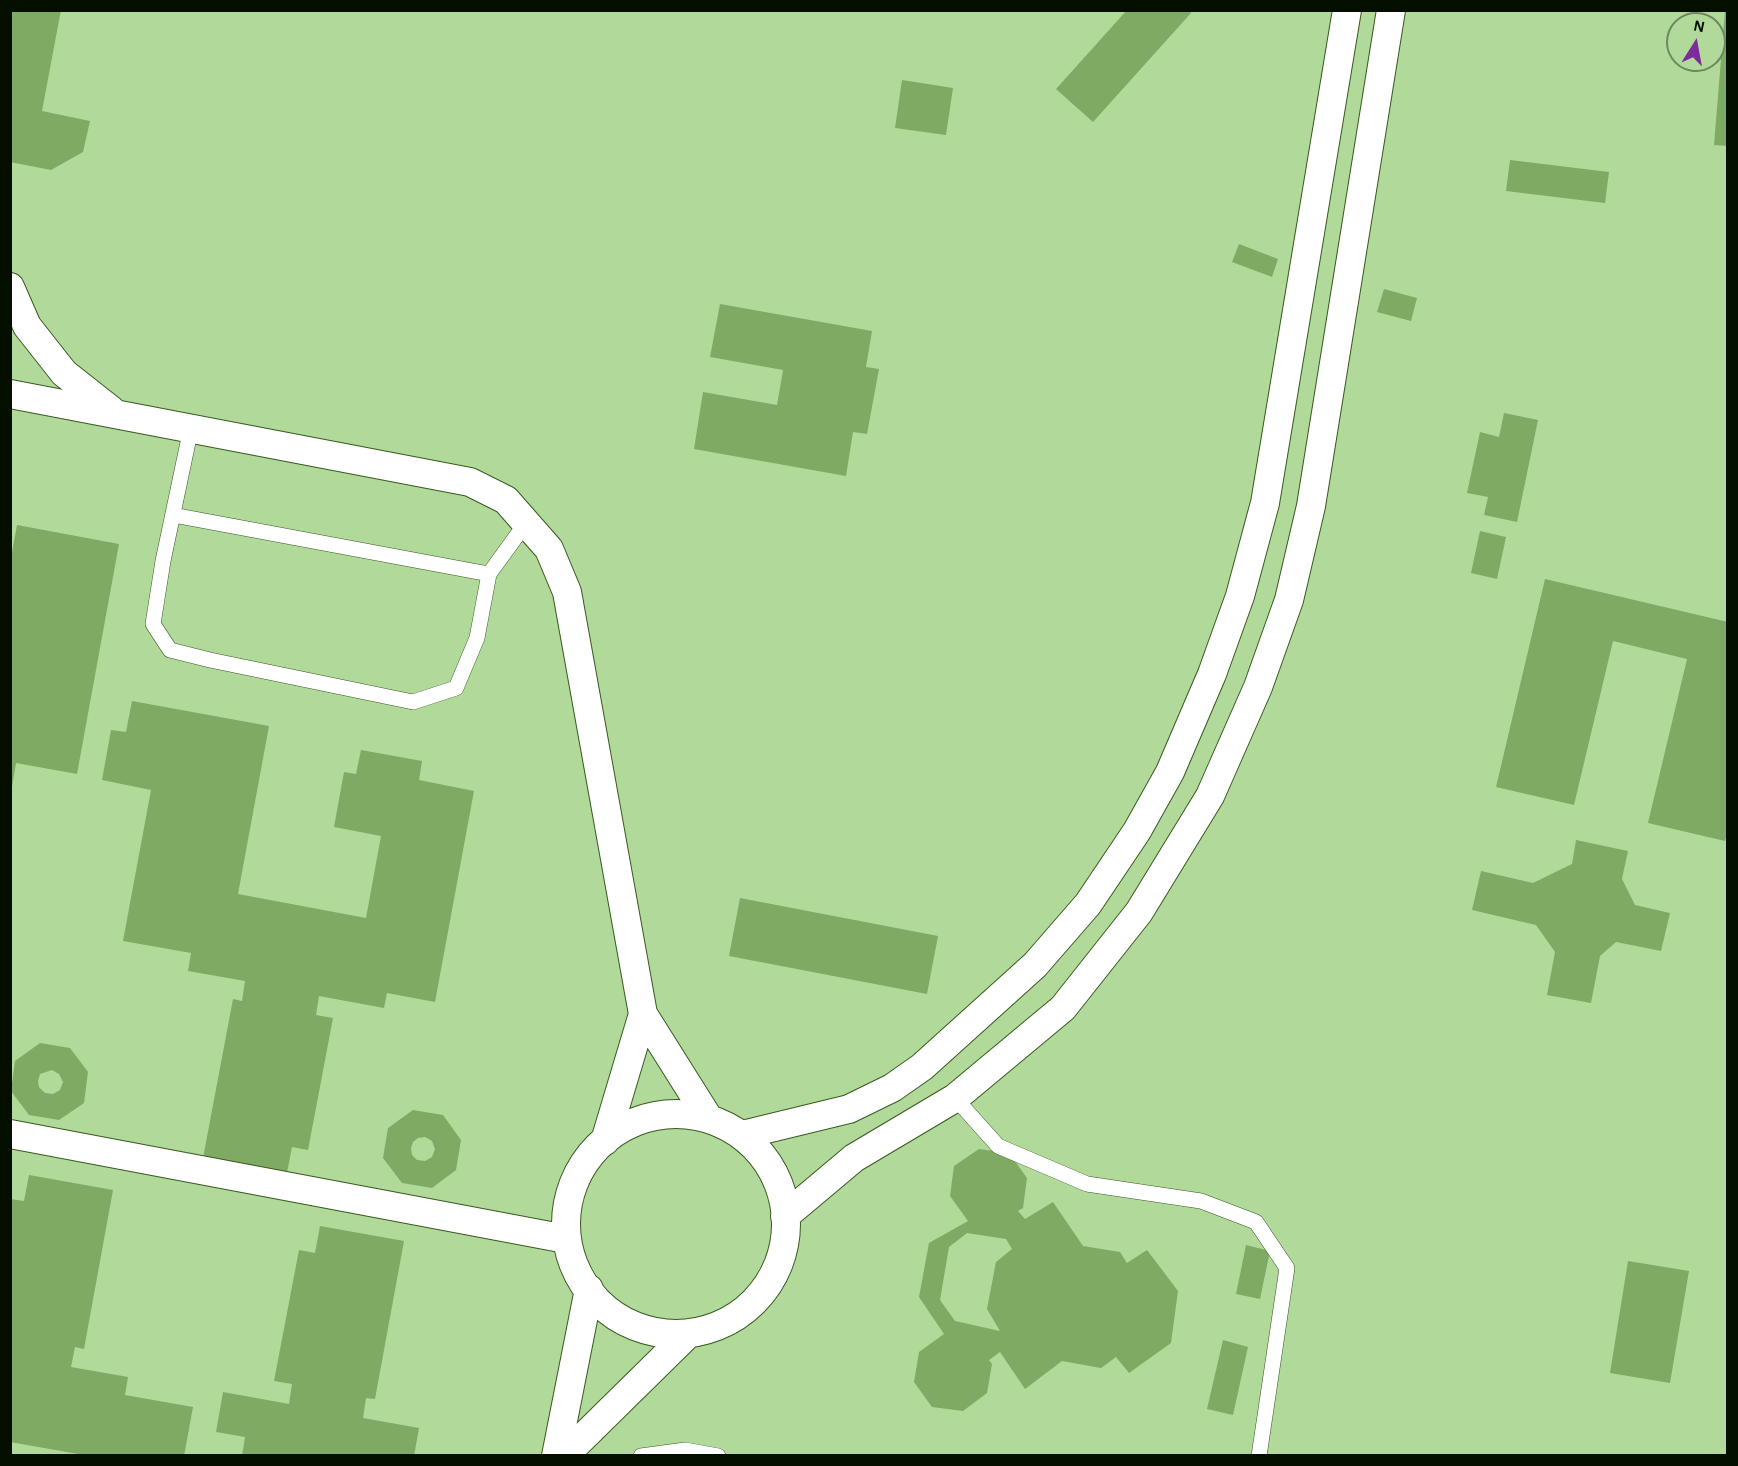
<!DOCTYPE html>
<html>
<head>
<meta charset="utf-8">
<style>
  body { margin:0 }
  #map { position:relative; width:1738px; height:1466px; overflow:hidden; background:#b1d99a; font-family:"Alegreya Sans",sans-serif }
  canvas { display:block }
  .frame { position:absolute; inset:0; border:12px solid #040f00; pointer-events:none }
  .north { position:absolute; left:1666px; top:12px; width:60px; height:60px; box-sizing:border-box; background:#b1d99a; border:2px solid #6c885c; border-radius:50%; rotate:11deg; font-size:16px; font-weight:700; line-height:24px; text-align:center; color:#040f00 }
  .north::after { content:''; display:block; margin:auto; width:21px; height:27px; background:#7b2b9c; clip-path:polygon(50% 0,100% 100%,50% 72%,0 100%) }
</style>
</head>
<body>
<div id="map">
<canvas width="1738" height="1466"></canvas>
<div class="frame"></div>
<div class="north">N</div>
</div>
<script>
const g = document.querySelector('canvas').getContext('2d');
g.lineJoin = 'round';
function fillPath(path, color) { g.fillStyle = color; g.fill(path, 'evenodd'); }
const toPath = rows => new Path2D(rows.map(r => 'M' + r).join(''));
function stroke(path, color, width, dash) { g.strokeStyle = color; g.lineWidth = width; g.lineCap = dash ? 'butt' : 'round'; g.setLineDash(dash || []); g.stroke(path); }
const building = toPath([
  [10,10,61,10,42,111,90,121,83,152,51,170,10,162],
  [1127,10,1189,10,1191,13,1093,122,1056,89],
  [1725,10,1728,10,1728,146,1714,145],
  [902,80,953,88,946,135,895,128],
  [1510,160,1609,172,1605,203,1506,191],
  [1239,244,1278,259,1272,277,1232,262],
  [1384,289,1417,298,1411,321,1377,312],
  [720,304,872,331,866,367,879,369,867,434,853,432,846,476,694,449,703,392,777,405,783,370,710,357],
  [1504,413,1538,420,1517,522,1484,515,1488,497,1467,493,1480,432,1499,437],
  [17,525,119,544,77,774,16,763,12,787,10,563],
  [1480,531,1506,537,1497,579,1471,573],
  [1545,579,1728,622,1728,830,1725,841,1648,823,1687,659,1613,641,1574,805,1496,787],
  [132,701,269,726,238,894,366,918,381,836,334,827,344,772,356,774,361,750,422,761,419,780,474,791,435,1002,387,993,384,1008,319,996,316,1015,333,1018,308,1150,292,1147,287,1173,203,1158,233,999,242,1001,245,981,188,971,191,953,123,941,151,790,102,780,111,730,126,732],
  [1576,840,1628,851,1622,879,1635,905,1670,913,1661,951,1616,942,1600,956,1591,1003,1547,995,1555,952,1536,925,1472,910,1481,871,1533,883,1572,864],
  [740,898,938,936,927,994,729,956],
  [40,1043,70,1048,88,1072,84,1103,59,1120,29,1115,11,1091,15,1061],
  [52,1070,59,1074,63,1082,60,1090,53,1094,45,1093,39,1087,38,1081,40,1074],
  [413,1110,443,1115,461,1140,456,1170,432,1188,402,1183,383,1158,388,1128],
  [425,1137,432,1141,435,1149,432,1157,425,1161,417,1160,412,1155,411,1148,413,1142,418,1138],
  [979,1149,1009,1153,1027,1178,1023,1208,1018,1211,1025,1219,1053,1202,1083,1246,1120,1252,1127,1263,1147,1250,1178,1291,1171,1343,1129,1373,1116,1357,1101,1368,1062,1361,1025,1389,1000,1352,989,1360,992,1364,987,1393,963,1411,932,1407,914,1382,919,1352,944,1334,919,1297,929,1243,968,1221,950,1196,954,1166],
  [967,1233,1006,1239,1012,1249,996,1262,987,1309,1000,1331,955,1321,940,1300,949,1247],
  [29,1175,113,1190,84,1349,75,1347,71,1367,128,1377,125,1395,193,1407,184,1456,77,1456,78,1454,10,1442,10,1199,24,1201],
  [320,1226,404,1241,375,1399,366,1398,363,1418,419,1428,414,1456,242,1456,245,1437,216,1432,223,1392,289,1404,292,1384,274,1381,299,1250,315,1253],
  [1246,1245,1270,1251,1260,1299,1236,1294],
  [1628,1261,1689,1271,1670,1383,1610,1373],
  [1223,1340,1248,1347,1233,1415,1207,1409]
]);
const service = toPath([
  [191,428,163,561,153,624,170,650,210,660,413,702,456,688,477,638,489,574,526,523],
  [173,515,489,574],
  [955,1098,998,1146,1087,1184,1201,1201,1256,1222,1287,1268,1259,1456],
  [641,1456,685,1450,718,1456]
]);
const minor = toPath([
  [10,287,27,326,64,373,111,410],
  [10,394,470,482,506,500,549,549,567,592,643,1014,709,1119],
  '566 1224a110 110 0 1 1 220 0a110 110 0 1 1-220 0Z',
  [10,1134,566,1239],
  [742,1135,849,1109,892,1088,922,1067,1035,965,1088,904,1137,831,1170,772,1212,674,1240,596,1265,503,1347,10],
  [605,1141,643,1014],
  [785,1216,854,1158,955,1098,1063,1008,1139,912,1210,796,1258,687,1289,600,1311,506,1391,10],
  [556,1456,589,1289],
  [564,1456,689,1333]
]);
fillPath(building, '#7faa64');
stroke(service, '#395a20', 16);
stroke(minor, '#395a20', 30);
stroke(service, '#fff', 15);
stroke(minor, '#fff', 28);
</script>
</body>
</html>
